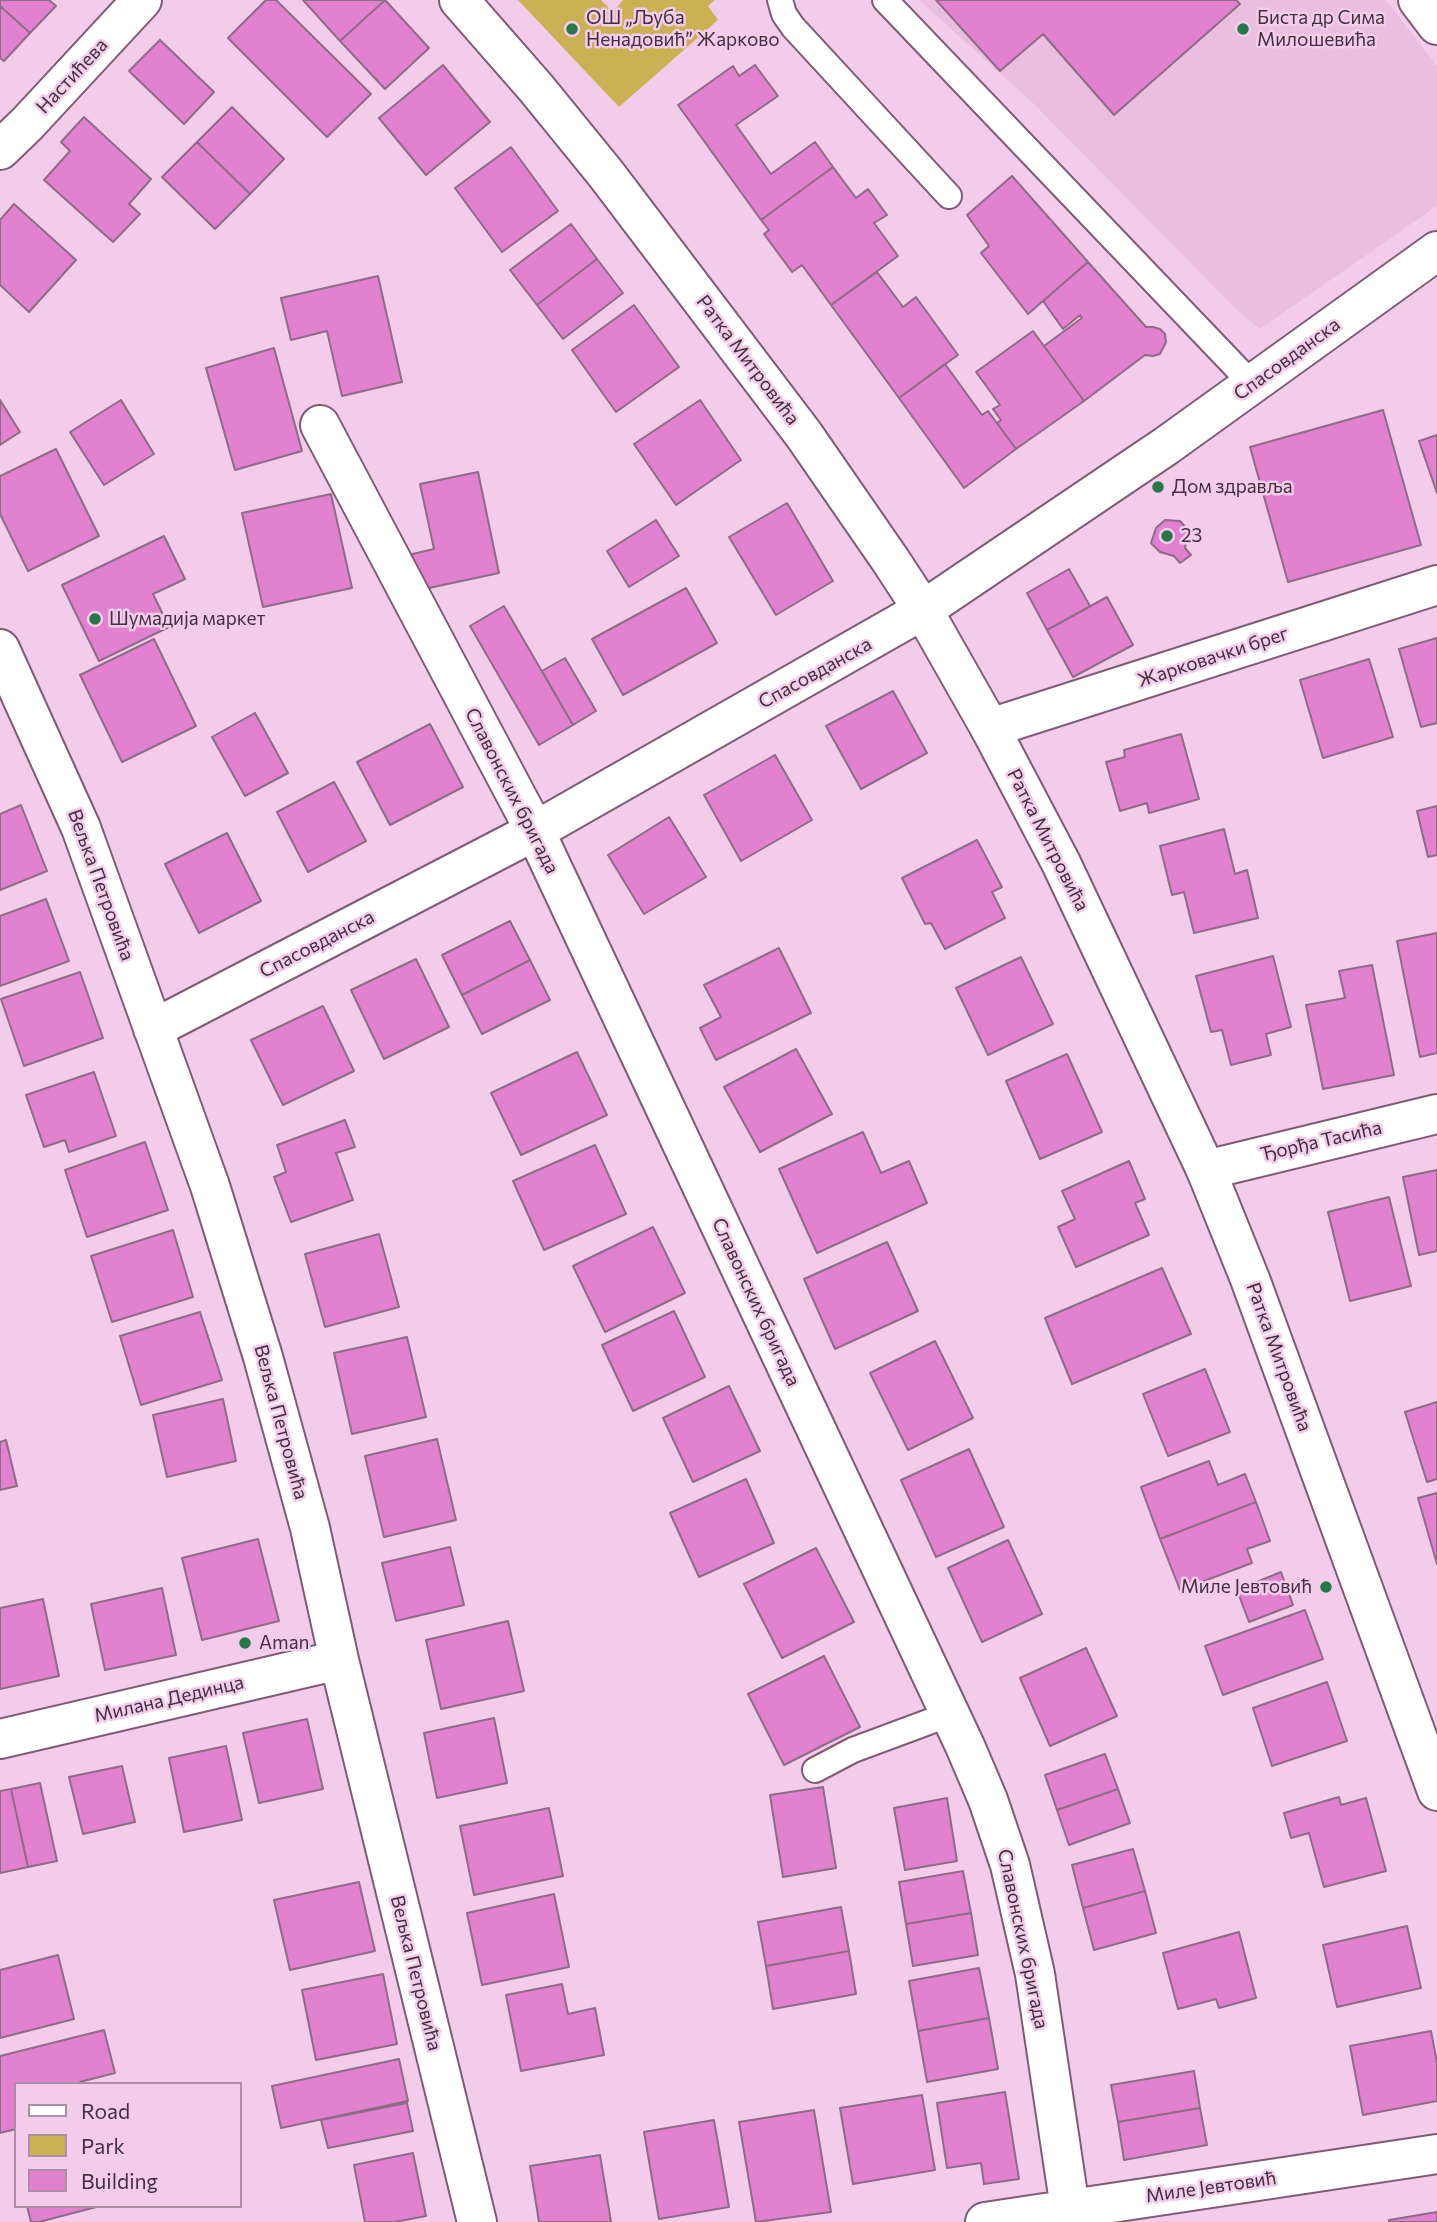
<!DOCTYPE html>
<html>
<head>
<meta charset="utf-8">
<style>
  body { margin:0 }
  #map { position:relative; width:1437px; height:2222px; overflow:hidden; background:#f4cceb; font-family:Commissioner,sans-serif }
  canvas { display:block }
  .legend { position:absolute; left:14px; top:2082px; width:228px; height:126px; box-sizing:border-box; background:#f4cceb; border:2px solid #ac8ea5; margin:0; padding:9px 12px; list-style:none; font-size:21px; color:#40313d }
  .legend li { display:flex; align-items:center; gap:14px; height:35px }
  .legend b { width:35px; border:2px solid #ac8ea5 }
</style>
</head>
<body>
<div id="map">
<canvas width="1437" height="2222"></canvas>
<ul class="legend">
<li><b style="height:9px;background:#fff"></b>Road</li>
<li><b style="height:19px;background:#cbb153"></b>Park</li>
<li><b style="height:19px;background:#e281d0"></b>Building</li>
</ul>
</div>
<script>
const g = document.querySelector('canvas').getContext('2d');
g.lineJoin = 'round';
function fillPath(path, color) { g.fillStyle = color; g.fill(path, 'evenodd'); }
const toPath = rows => new Path2D(rows.map(r => 'M' + r).join(''));
function stroke(path, color, width, dash) { g.strokeStyle = color; g.lineWidth = width; g.lineCap = dash ? 'butt' : 'round'; g.setLineDash(dash || []); g.stroke(path); }
function label(font, color, halo, rows, align = 'center') {
  g.font = font + ' Commissioner,sans-serif'; g.lineWidth = 5; g.setLineDash([]); g.textBaseline = 'middle'; g.strokeStyle = halo; g.fillStyle = color; for (const [text, x, y, turn = 0] of rows) {
    g.save(); g.translate(x, y); g.rotate((+turn || 0) * Math.PI / 180); g.textAlign = isNaN(turn) ? turn : align; if (halo) g.strokeText(text, 0, 0); g.fillText(text, 0, 0); g.restore();
  }
}
const built = toPath([
  [919,0,1386,0,1437,66,1437,206,1260,329,1236,309,1032,102]
]);
const green = toPath([
  [518,0,601,0,613,12,623,0,715,0,708,6,718,20,619,107]
]);
const building = toPath([
  [0,0,49,0,56,6,30,33,0,6,0,0],
  [266,0,276,0,371,94,327,137,228,38,266,0],
  [303,0,385,0,340,41,303,0],
  [385,0,429,48,385,89,340,41,385,0],
  [936,0,1236,0,1240,4,1114,115,1043,34,1000,71,936,0],
  [0,6,30,33,4,61,0,58,0,6],
  [160,40,214,92,184,124,129,71,160,40],
  [443,65,490,122,426,175,379,118,443,65],
  [755,65,778,96,736,125,771,174,815,142,833,167,761,220,678,105,733,66,739,76,755,65],
  [232,107,284,159,250,194,197,142,232,107],
  [84,117,151,179,129,204,140,214,113,242,44,180,70,151,61,142,84,117],
  [197,142,250,194,215,229,162,177,197,142],
  [511,147,558,211,502,252,455,188,511,147],
  [833,167,856,198,868,189,887,215,874,223,898,256,831,305,802,265,792,272,764,234,769,230,761,220,833,167],
  [1012,176,1088,262,1028,314,981,253,989,246,967,215,1012,176],
  [14,204,76,260,29,312,0,285,0,220,14,204],
  [571,224,597,259,537,305,510,270,571,224],
  [597,259,623,293,563,339,537,305,597,259],
  [1088,262,1146,327,1153,327,1160,329,1165,334,1166,342,1160,354,1153,356,1145,355,1084,401,1044,346,1082,318,1080,315,1063,329,1043,301,1088,262],
  [877,272,903,307,916,297,958,355,899,398,831,305,877,272],
  [378,276,402,382,342,396,327,331,291,340,281,298,378,276],
  [634,305,679,367,616,412,572,350,634,305],
  [1033,331,1084,401,1016,449,997,423,1001,420,993,409,1000,405,976,372,1033,331],
  [274,348,302,451,235,470,206,368,274,348],
  [945,364,982,415,988,411,1016,449,964,488,899,398,945,364],
  [0,400,20,432,0,445,0,400],
  [121,400,154,454,104,485,70,432,121,400],
  [700,400,741,460,676,505,634,444,700,400],
  [1383,410,1421,545,1288,582,1250,447,1383,410],
  [1437,435,1437,493,1419,441,1437,435],
  [56,449,99,536,28,571,0,514,0,476,56,449],
  [478,472,499,573,415,591,408,555,434,549,420,484,478,472],
  [331,494,352,588,263,607,242,513,331,494],
  [787,503,833,581,776,615,729,537,787,503],
  [656,520,679,556,629,587,607,551,656,520],
  [1165,520,1180,521,1188,530,1185,548,1191,555,1180,563,1174,556,1160,552,1151,543,1156,528,1165,520],
  [164,536,185,579,153,594,169,627,99,661,62,585,164,536],
  [1069,569,1090,606,1047,630,1027,593,1069,569],
  [686,588,717,643,623,695,592,639,686,588],
  [1107,597,1133,645,1073,677,1047,630,1107,597],
  [504,606,573,725,539,745,470,626,504,606],
  [1437,638,1437,723,1421,727,1399,649,1437,638],
  [154,639,196,726,122,762,80,675,154,639],
  [565,658,596,711,573,725,542,671,565,658],
  [1369,659,1393,737,1323,758,1300,680,1369,659],
  [893,691,927,753,861,789,826,726,893,691],
  [255,713,288,773,245,796,212,737,255,713],
  [430,724,463,787,390,825,357,762,430,724],
  [1181,734,1199,799,1149,813,1147,803,1120,811,1106,762,1125,757,1124,750,1181,734],
  [775,755,812,820,741,861,704,795,775,755],
  [334,782,366,841,308,872,277,812,334,782],
  [21,805,47,871,0,890,0,814,21,805],
  [1437,806,1437,855,1428,857,1417,811,1437,806],
  [669,817,706,877,644,914,608,855,669,817],
  [1224,829,1235,874,1247,870,1258,918,1194,933,1184,892,1172,895,1160,846,1224,829],
  [227,833,261,901,199,933,165,864,227,833],
  [977,840,1002,887,992,892,1005,918,945,949,931,923,925,924,902,878,977,840],
  [46,899,69,961,0,986,0,916,46,899],
  [510,921,530,960,462,995,442,955,510,921],
  [1437,933,1437,1053,1420,1057,1397,941,1437,933],
  [779,948,811,1013,716,1060,700,1028,721,1017,704,985,779,948],
  [1273,956,1291,1027,1266,1034,1271,1055,1231,1065,1222,1030,1211,1032,1196,976,1273,956],
  [1021,957,1053,1024,988,1055,956,988,1021,957],
  [416,959,449,1027,384,1059,351,990,416,959],
  [530,960,550,1000,482,1034,462,995,530,960],
  [1372,965,1394,1075,1323,1089,1306,1005,1345,998,1339,971,1372,965],
  [80,972,103,1038,24,1066,1,999,80,972],
  [323,1006,354,1071,283,1105,251,1040,323,1006],
  [796,1049,832,1114,760,1152,724,1087,796,1049],
  [577,1052,607,1115,521,1155,491,1093,577,1052],
  [1067,1054,1102,1132,1040,1159,1006,1081,1067,1054],
  [94,1072,116,1136,69,1152,65,1140,44,1147,26,1095,94,1072],
  [345,1120,355,1147,336,1153,353,1200,291,1222,274,1177,286,1172,277,1145,345,1120],
  [863,1132,881,1173,909,1161,927,1203,817,1253,779,1169,863,1132],
  [145,1142,168,1210,87,1237,65,1170,145,1142],
  [595,1145,626,1214,544,1250,513,1181,595,1145],
  [1129,1161,1145,1199,1135,1203,1149,1235,1076,1267,1058,1227,1075,1219,1062,1191,1129,1161],
  [1437,1170,1437,1251,1419,1255,1403,1177,1437,1170],
  [1389,1197,1411,1286,1350,1301,1328,1212,1389,1197],
  [653,1227,685,1293,605,1332,573,1266,653,1227],
  [173,1230,193,1297,112,1322,91,1256,173,1230],
  [379,1234,399,1307,325,1327,305,1254,379,1234],
  [887,1242,918,1311,835,1349,804,1279,887,1242],
  [1162,1268,1191,1334,1072,1384,1045,1318,1162,1268],
  [674,1311,705,1377,633,1411,602,1345,674,1311],
  [200,1312,222,1380,141,1405,120,1336,200,1312],
  [407,1337,426,1417,352,1434,334,1353,407,1337],
  [935,1341,973,1418,908,1450,870,1373,935,1341],
  [1205,1369,1230,1432,1168,1456,1143,1394,1205,1369],
  [729,1386,760,1451,693,1482,663,1418,729,1386],
  [223,1399,236,1461,167,1477,153,1415,223,1399],
  [1437,1402,1437,1479,1427,1482,1405,1412,1437,1402],
  [437,1439,456,1520,384,1537,365,1456,437,1439],
  [6,1440,17,1486,0,1490,0,1442,6,1440],
  [969,1449,1004,1527,936,1557,901,1480,969,1449],
  [1209,1461,1218,1485,1245,1474,1256,1502,1160,1539,1141,1487,1209,1461],
  [746,1479,774,1543,699,1577,670,1513,746,1479],
  [1437,1493,1437,1564,1418,1498,1437,1493],
  [1256,1502,1270,1541,1247,1549,1252,1563,1180,1590,1160,1539,1256,1502],
  [258,1539,279,1621,202,1640,182,1558,258,1539],
  [1008,1540,1042,1614,982,1642,948,1568,1008,1540],
  [450,1547,464,1605,396,1621,382,1563,450,1547],
  [816,1548,854,1622,782,1658,744,1584,816,1548],
  [1281,1572,1293,1605,1249,1622,1237,1590,1281,1572],
  [162,1588,176,1655,105,1670,91,1604,162,1588],
  [43,1599,59,1676,0,1689,0,1608,43,1599],
  [1305,1610,1323,1659,1223,1695,1205,1646,1305,1610],
  [508,1621,524,1691,441,1709,426,1640,508,1621],
  [1086,1648,1117,1716,1050,1746,1020,1678,1086,1648],
  [824,1656,860,1727,784,1765,748,1694,824,1656],
  [1327,1682,1347,1741,1272,1766,1253,1708,1327,1682],
  [494,1718,507,1783,437,1798,424,1733,494,1718],
  [307,1719,323,1789,259,1803,243,1733,307,1719],
  [226,1746,242,1820,184,1832,169,1758,226,1746],
  [1105,1754,1118,1789,1057,1810,1045,1775,1105,1754],
  [122,1766,135,1822,83,1834,69,1777,122,1766],
  [40,1783,57,1861,28,1867,11,1789,40,1783],
  [823,1787,836,1868,783,1877,770,1795,823,1787],
  [11,1789,28,1867,0,1873,0,1791,11,1789],
  [1118,1789,1130,1823,1069,1845,1057,1810,1118,1789],
  [1339,1797,1341,1805,1366,1798,1386,1871,1324,1887,1309,1833,1291,1838,1284,1813,1339,1797],
  [947,1798,957,1861,905,1870,894,1808,947,1798],
  [549,1808,563,1876,474,1895,460,1826,549,1808],
  [1133,1849,1145,1891,1083,1908,1072,1865,1133,1849],
  [963,1871,971,1913,906,1924,899,1882,963,1871],
  [359,1882,375,1951,290,1970,274,1900,359,1882],
  [1145,1891,1156,1933,1094,1950,1083,1908,1145,1891],
  [554,1894,569,1967,482,1985,467,1913,554,1894],
  [841,1907,849,1951,766,1966,758,1922,841,1907],
  [971,1913,978,1955,913,1966,906,1924,971,1913],
  [1407,1926,1421,1988,1337,2007,1323,1945,1407,1926],
  [1239,1932,1256,1998,1219,2008,1216,1999,1178,2009,1163,1953,1239,1932],
  [849,1951,856,1994,773,2009,766,1966,849,1951],
  [58,1955,74,2019,0,2038,0,1970,58,1955],
  [979,1968,989,2018,918,2031,909,1981,979,1968],
  [383,1974,397,2044,316,2060,302,1990,383,1974],
  [562,1984,568,2014,595,2008,604,2055,521,2071,506,1995,562,1984],
  [989,2018,998,2069,927,2082,918,2031,989,2018],
  [104,2030,115,2073,80,2082,80,2084,16,2084,16,2129,0,2133,0,2056,104,2030],
  [1431,2031,1437,2063,1437,2101,1363,2115,1350,2046,1431,2031],
  [399,2059,408,2101,281,2128,272,2086,399,2059],
  [1194,2071,1200,2108,1118,2122,1111,2085,1194,2071],
  [1005,2092,1019,2179,984,2184,981,2163,947,2168,937,2103,1005,2092],
  [922,2095,935,2170,853,2184,840,2108,922,2095],
  [407,2103,413,2131,328,2148,321,2120,407,2103],
  [1200,2108,1207,2145,1124,2160,1118,2122,1200,2108],
  [814,2110,831,2212,756,2222,739,2122,814,2110],
  [714,2120,729,2207,659,2219,644,2132,714,2120],
  [413,2153,426,2216,395,2222,365,2222,354,2165,413,2153],
  [600,2155,611,2222,539,2222,530,2166,600,2155],
  [27,2206,100,2206,39,2222,31,2222,27,2206],
  [1437,2212,1437,2222,1389,2222,1389,2220,1437,2212]
]);
const lane = toPath([
  [780,0,784,14,793,27,949,196],
  [885,0,1253,385],
  [815,1770,853,1750,950,1714]
]);
const street = toPath([
  [1418,0,1437,25],
  [0,150,27,124,142,0],
  [320,425,535,831,965,1746,988,1800,1010,1865,1035,1974,1072,2222],
  [0,649,81,828,210,1186,263,1357,310,1528,339,1660,477,2222],
  [990,728,1437,585],
  [153,1029,535,831,923,610],
  [1206,1170,1437,1114],
  [0,1739,339,1660],
  [985,2222,1437,2154]
]);
const secondary = toPath([
  [459,0,536,88,606,174,804,435,891,561,923,610,990,728,1061,863,1206,1170,1250,1279,1437,1791],
  [923,610,1166,446,1437,251]
]);
const markers = [
  [572,29,7,"#277849"],
  [1243,29,7,"#277849"],
  [1158,487,7,"#277849"],
  [1167,536,7,"#277849"],
  [95,619,7,"#277849"],
  [1326,1587,7,"#277849"],
  [245,1643,7,"#277849"]
];
const poiNames = [
  ["ОШ „Љуба",586,18],
  ["Ненадовић” Жарково",586,40],
  ["Биста др Сима",1257,18],
  ["Милошевића",1257,40],
  ["Дом здравља",1172,487],
  ["23",1181,536],
  ["Шумадија маркет",109,619],
  ["Миле Јевтовић",1312,1587,"right"],
  ["Aman",259,1643]
];
const streetNames = [
  ["Настићева",72,76,-47],
  ["Спасовданска",1287,359,-36],
  ["Ратка Митровића",748,360,53],
  ["Жарковачки брег",1213,657,-18],
  ["Спасовданска",815,673,-29],
  ["Славонских бригада",512,791,63],
  ["Ратка Митровића",1048,840,63],
  ["Вељка Петровића",101,885,70],
  ["Спасовданска",317,944,-27],
  ["Ђорђа Тасића",1321,1141,-13],
  ["Славонских бригада",756,1302,65],
  ["Ратка Митровића",1279,1357,70],
  ["Вељка Петровића",281,1422,75],
  ["Милана Дединца",169,1699,-13],
  ["Славонских бригада",1023,1939,78],
  ["Вељка Петровића",416,1973,76],
  ["Миле Јевтовић",1211,2187,-8]
];
fillPath(built, '#ebbde0');
fillPath(green, '#cbb153');
fillPath(building, '#e281d0');
stroke(building, '#8e6b86', 2);
stroke(lane, '#7e5c76', 28);
stroke(street, '#7e5c76', 42);
stroke(secondary, '#7e5c76', 42);
stroke(lane, '#fff', 24);
stroke(street, '#fff', 38);
stroke(secondary, '#fff', 38);
for (const [x, y, r, color] of markers) { const dot = new Path2D(); dot.arc(x, y, r, 0, 2 * Math.PI); g.fillStyle = color; g.fill(dot); stroke(dot, '#f4cceb', 2.5); }
label('19px', '#40313d', '#f4cceb', poiNames, 'left');
label('19px', '#40313d', '#f4cceb', streetNames);
</script>
</body>
</html>
